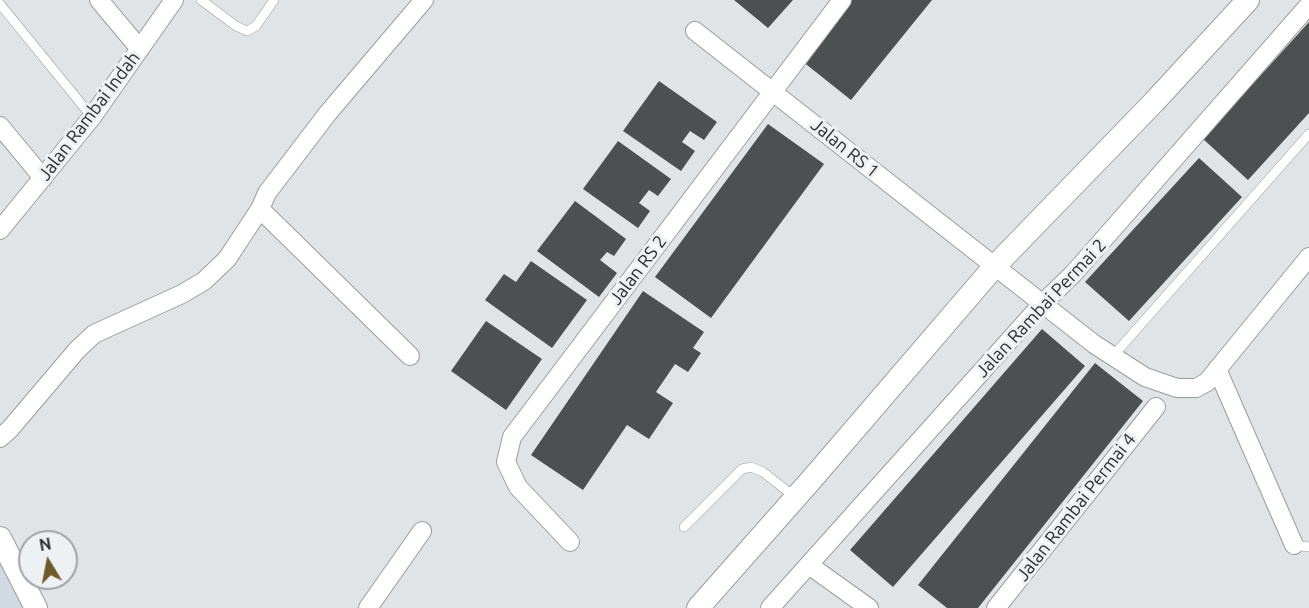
<!DOCTYPE html>
<html>
<head>
<meta charset="utf-8">
<style>
  body { margin:0 }
  #map { position:relative; width:1309px; height:608px; overflow:hidden; background:#e1e4e7; font-family:Ubuntu,sans-serif }
  canvas { display:block }
  .north { position:absolute; left:18px; top:530px; width:60px; height:60px; box-sizing:border-box; background:#eef1f4; border:2px solid #a0a2a4; border-radius:50%; rotate:350deg; font-size:16px; font-weight:700; line-height:24px; text-align:center; color:#2b2c2d }
  .north::after { content:''; display:block; margin:auto; width:21px; height:27px; background:#705a29; clip-path:polygon(50% 0,100% 100%,50% 72%,0 100%) }
</style>
</head>
<body>
<div id="map">
<canvas width="1309" height="608"></canvas>
<div class="north">N</div>
</div>
<script>
const g = document.querySelector('canvas').getContext('2d');
g.lineJoin = 'round';
function fillPath(path, color) { g.fillStyle = color; g.fill(path, 'evenodd'); }
const toPath = rows => new Path2D(rows.map(r => 'M' + r).join(''));
function stroke(path, color, width, dash) { g.strokeStyle = color; g.lineWidth = width; g.lineCap = dash ? 'butt' : 'round'; g.setLineDash(dash || []); g.stroke(path); }
function label(font, color, halo, rows, align = 'center') {
  g.font = font + ' Ubuntu,sans-serif'; g.lineWidth = 6; g.setLineDash([]); g.textBaseline = 'middle'; g.strokeStyle = halo; g.fillStyle = color; for (const [text, x, y, turn = 0] of rows) {
    g.save(); g.translate(x, y); g.rotate((+turn || 0) * Math.PI / 180); g.textAlign = isNaN(turn) ? turn : align; if (halo) g.strokeText(text, 0, 0); g.fillText(text, 0, 0); g.restore();
  }
}
const built = toPath([
  [0,532,36,608,0,608]
]);
const building = toPath([
  [734,0,793,0,768,28],
  [852,0,932,0,851,100,802,61],
  [1309,22,1309,113,1248,180,1203,139],
  [659,81,717,122,704,140,690,131,682,142,695,151,681,171,623,131],
  [768,124,824,164,711,318,655,277],
  [618,141,671,179,658,196,649,190,639,203,650,211,638,228,583,189],
  [1199,158,1242,197,1129,321,1085,282],
  [575,201,626,239,614,256,607,252,600,260,617,273,599,297,537,251],
  [531,261,587,300,552,348,485,300,504,274,516,282],
  [643,291,704,332,693,348,701,353,688,372,675,364,656,392,673,403,649,439,627,425,583,490,531,455],
  [486,321,542,359,506,410,451,371],
  [1042,329,1085,366,893,587,850,550],
  [1095,363,1143,401,978,608,947,608,918,585]
]);
const service = toPath([
  [201,0,236,26,247,31,256,26,274,0],
  [0,4,92,117],
  [1113,356,1309,134],
  [684,527,742,469,751,467,763,472,795,497],
  [1294,545,1309,547]
]);
const minor = toPath([
  [99,0,140,49],
  [695,31,1094,344,1145,377,1177,388,1196,388,1207,382,1309,257],
  [0,126,43,178],
  [260,209,410,356],
  [0,230,92,117,174,0],
  [1217,369,1294,545],
  [0,438,10,429,77,350,94,334,182,294,204,281,227,259,260,209,267,193,328,113,424,0],
  [570,542,518,487,506,462,512,437,842,0],
  [809,565,869,608],
  [368,608,422,531],
  [770,608,1042,304,1074,273,1309,5],
  [996,608,1156,407]
]);
const tertiary = toPath([
  [0,538,36,608],
  [698,608,812,479,994,267,1154,102,1248,0]
]);
const streetNames = [
  ["Jalan Rambai Indah",89,116,-53],
  ["Jalan RS 1",845,148,39],
  ["Jalan RS 2",638,270,-53],
  ["Jalan Rambai Permai 2",1041,308,-47],
  ["Jalan Rambai Permai 4",1076,507,-52]
];
fillPath(built, '#d1dae2');
fillPath(building, '#4c5050');
stroke(service, '#9a9d9f', 10);
stroke(minor, '#9a9d9f', 20);
stroke(tertiary, '#9a9d9f', 24);
stroke(service, '#fff', 9);
stroke(minor, '#fff', 18);
stroke(tertiary, '#fff', 22);
label('18px', '#2b2c2d', '#eef1f4', streetNames);
</script>
</body>
</html>
